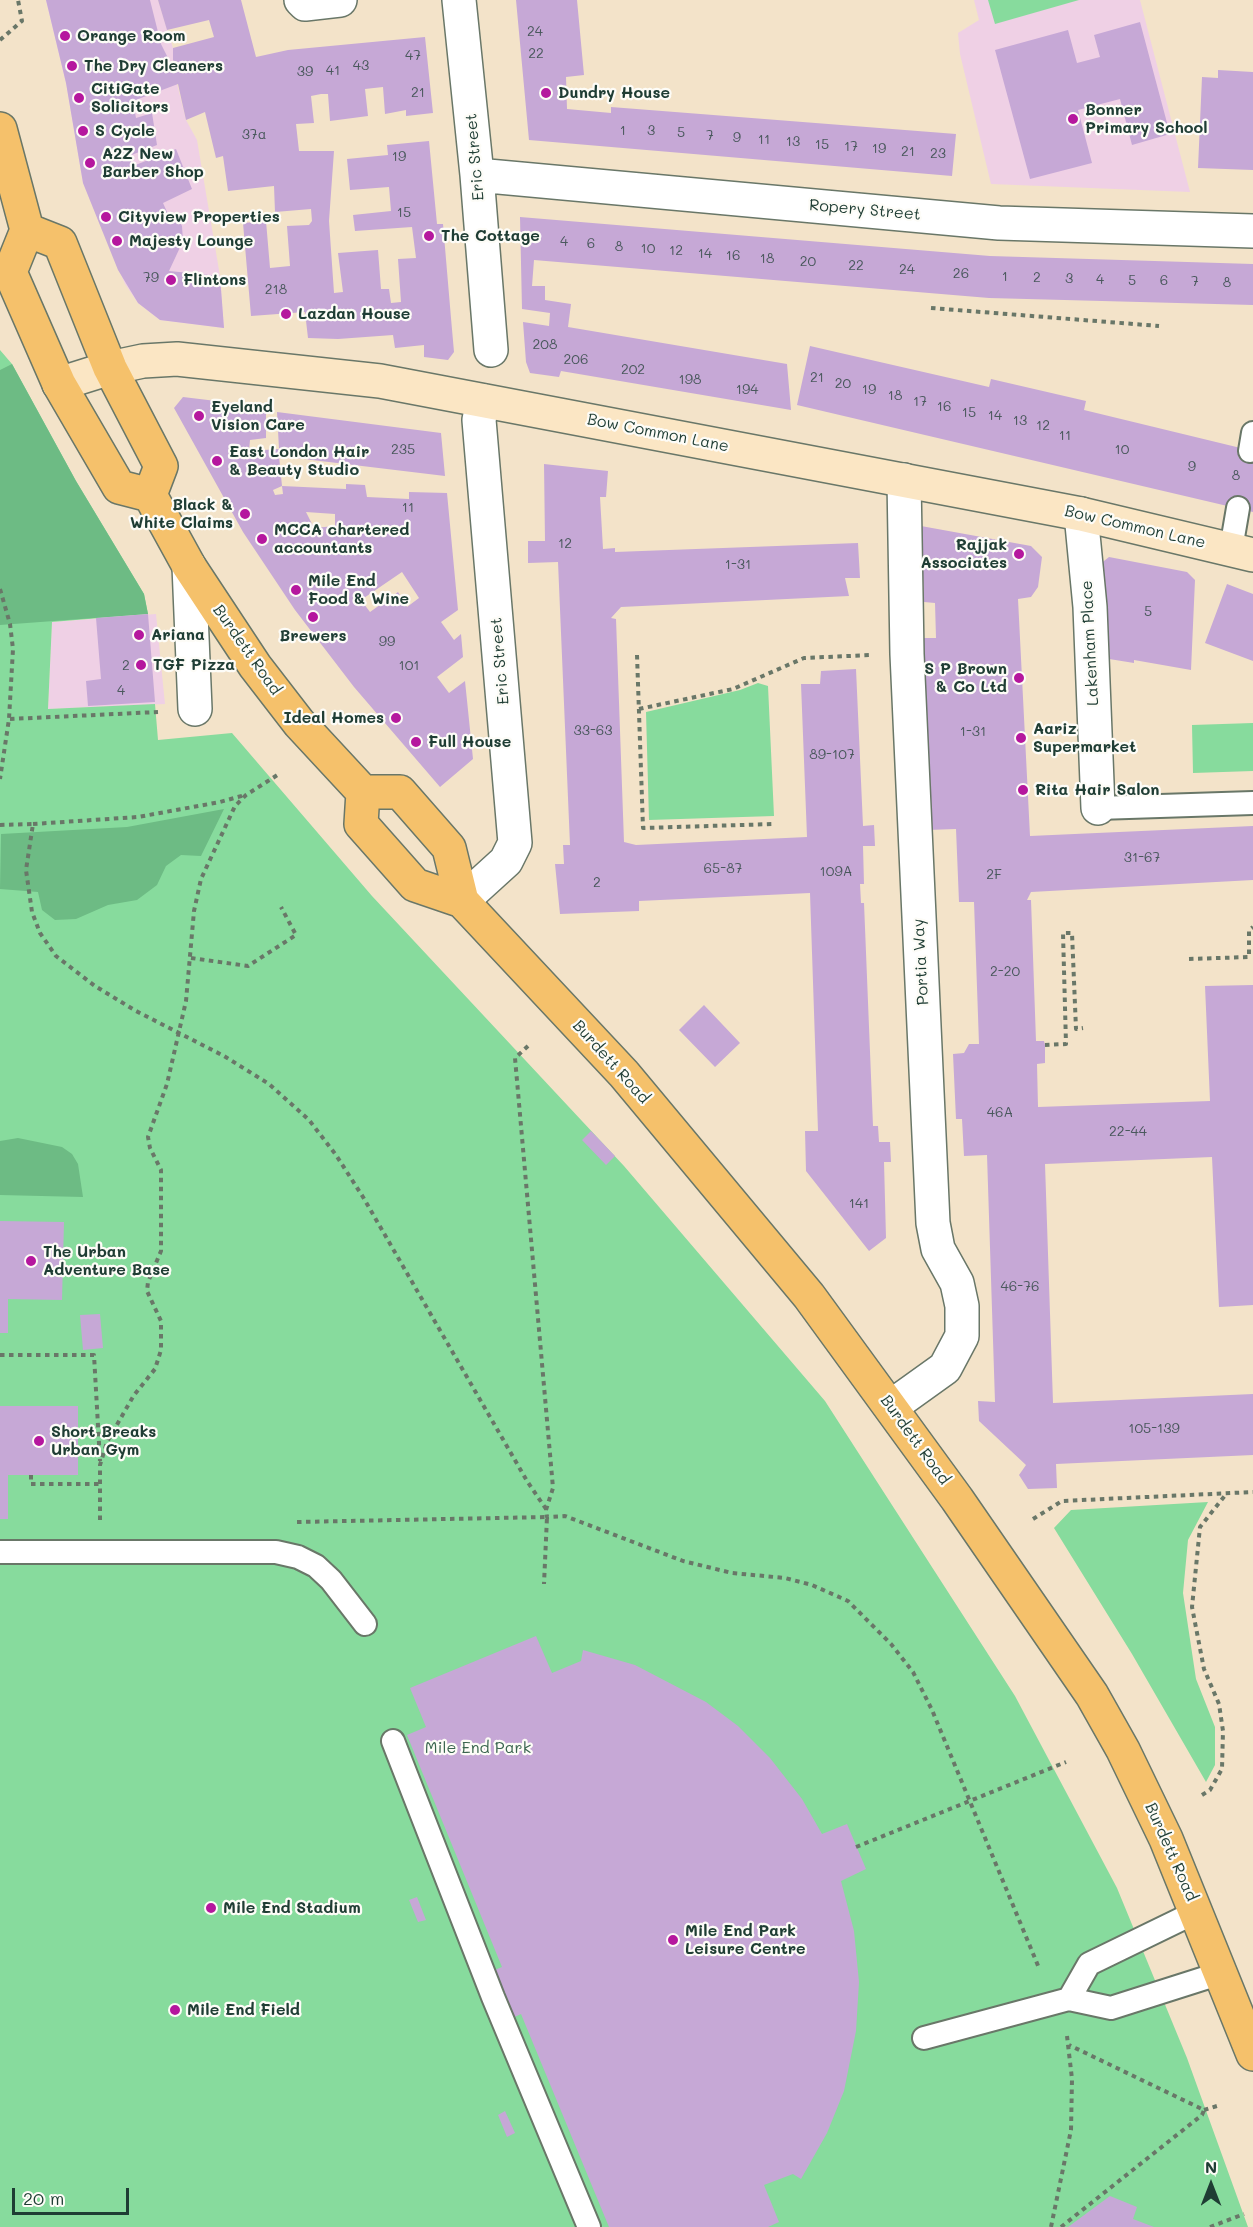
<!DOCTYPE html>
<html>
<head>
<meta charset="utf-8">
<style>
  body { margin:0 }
  #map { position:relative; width:1253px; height:2227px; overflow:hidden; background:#f3e3c9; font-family:Mali,sans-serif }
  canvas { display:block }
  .north { position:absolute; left:1181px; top:2155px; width:60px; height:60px; -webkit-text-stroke:4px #fdfcf7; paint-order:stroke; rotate:0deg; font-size:16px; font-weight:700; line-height:24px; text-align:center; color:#1f3d34 }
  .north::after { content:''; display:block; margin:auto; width:21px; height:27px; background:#1f3d34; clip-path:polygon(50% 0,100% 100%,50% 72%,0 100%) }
  .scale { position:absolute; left:12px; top:2188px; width:117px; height:27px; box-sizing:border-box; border:3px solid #1f3d34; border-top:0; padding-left:8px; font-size:18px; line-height:21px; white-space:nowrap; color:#1f3d34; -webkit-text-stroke:4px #fdfcf7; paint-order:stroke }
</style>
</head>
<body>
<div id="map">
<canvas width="1253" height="2227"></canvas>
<div class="north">N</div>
<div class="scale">20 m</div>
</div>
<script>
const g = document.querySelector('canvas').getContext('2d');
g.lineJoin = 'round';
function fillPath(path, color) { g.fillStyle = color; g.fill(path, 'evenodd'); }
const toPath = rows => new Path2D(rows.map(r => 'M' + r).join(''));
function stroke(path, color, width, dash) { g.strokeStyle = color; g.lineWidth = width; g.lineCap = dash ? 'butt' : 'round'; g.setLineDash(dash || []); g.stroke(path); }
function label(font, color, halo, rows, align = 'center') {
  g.font = font + ' Mali,sans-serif'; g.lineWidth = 4.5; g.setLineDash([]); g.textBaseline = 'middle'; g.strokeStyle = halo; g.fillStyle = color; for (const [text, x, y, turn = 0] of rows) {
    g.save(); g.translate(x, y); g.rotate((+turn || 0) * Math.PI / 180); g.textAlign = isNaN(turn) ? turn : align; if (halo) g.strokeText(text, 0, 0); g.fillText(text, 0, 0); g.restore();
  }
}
const built = toPath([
  [46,0,158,0,173,48,173,68,186,120,197,140,220,276,224,328,160,320,138,303,125,284,83,183,66,83],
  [974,0,1140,0,1190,192,991,184,960,54,958,33,979,20],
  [156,614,165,704,48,709,52,622]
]);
const green = toPath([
  [988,0,1079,0,995,24],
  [0,350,12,364,76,481,144,594,148,614,52,622,48,709,155,704,158,740,232,733,372,896,624,1166,825,1401,1015,1696,1117,1888,1187,2058,1248,2227,0,2227],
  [758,683,768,686,774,816,649,820,646,712,740,690],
  [1253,723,1253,771,1193,773,1192,725],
  [1208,1502,1188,1540,1183,1593,1196,1679,1215,1727,1215,1765,1206,1782,1132,1654,1054,1528,1071,1510]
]);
const forest = toPath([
  [12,364,76,481,144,594,148,614,0,625,0,370],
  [224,809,201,856,181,855,166,866,157,885,137,900,108,905,76,919,55,920,42,910,38,892,0,889,1,834,127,827],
  [18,1138,62,1147,72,1154,78,1164,83,1197,0,1195,0,1141]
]);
const building = toPath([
  [46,0,150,0,161,44,173,68,173,48,214,37,209,20,167,30,158,0,241,0,256,57,288,50,425,37,433,113,406,116,406,110,385,114,383,87,365,89,368,116,330,121,328,94,321,94,311,96,314,123,296,124,299,151,334,151,329,221,334,293,343,292,338,253,378,250,381,289,389,289,391,303,401,302,398,259,416,258,412,227,355,231,353,215,391,211,389,187,350,190,347,159,388,155,387,145,429,141,437,224,443,224,451,318,454,352,448,360,424,357,424,345,395,348,393,335,338,339,308,338,305,312,251,316,243,223,266,221,270,268,290,266,287,226,309,225,312,221,311,209,275,212,274,186,228,191,223,156,216,158,205,112,186,120,178,84,133,101,136,118,152,113,157,145,129,156,133,166,176,149,192,189,163,203,172,223,178,219,182,226,183,241,169,271,220,276,224,328,160,320,138,303,118,270,83,183,66,83],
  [516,0,577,0,584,75,566,77,567,109,611,113,611,107,956,134,952,176,529,140],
  [1140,22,1170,134,1132,145,1120,99,1078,110,1092,163,1030,179,995,50,1068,30,1077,63,1100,57,1094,35],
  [1218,70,1253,72,1253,170,1198,168,1202,77,1218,78],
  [520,217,990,256,1253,264,1253,305,989,298,534,260,532,286,545,286,545,300,571,304,568,327,787,364,791,410,561,371,559,377,530,373,526,362,523,322,549,326,550,313,522,309],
  [810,346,989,387,991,379,1086,401,1084,410,1253,451,1253,512,797,405],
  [183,397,266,407,266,438,250,440,249,451,279,449,277,412,441,433,445,476,279,456,282,486,346,489,346,484,365,485,367,497,409,499,409,492,447,493,458,610,441,622,454,640,461,634,463,657,437,677,449,693,465,681,473,759,440,787,354,687,295,610,243,532,174,408],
  [282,486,283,494,275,495,273,490],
  [306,512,335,514,335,526,314,528],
  [402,572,419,598,407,607,398,592,370,612,361,600],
  [544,464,608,471,606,497,600,497,603,549,615,548,615,552,858,543,860,578,845,578,849,596,621,607,611,618,616,619,624,842,636,845,807,837,801,684,820,684,821,671,856,669,863,826,874,825,875,846,863,846,864,884,860,884,861,903,864,903,873,1126,878,1126,879,1142,890,1142,891,1162,884,1162,886,1238,869,1251,806,1171,805,1131,818,1131,810,893,639,901,639,911,560,914,555,864,564,864,563,845,570,845,558,562,528,563,528,541,545,541],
  [921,526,1031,546,1042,557,1038,587,1031,597,1018,599,1030,836,1253,826,1253,880,1031,892,1027,900,1031,900,1036,1041,1044,1041,1045,1045,1045,1063,1037,1064,1038,1107,1210,1101,1205,986,1253,985,1253,1305,1219,1307,1212,1157,1045,1164,1053,1403,1253,1394,1253,1455,1056,1464,1057,1488,1028,1489,1019,1475,1026,1465,979,1421,978,1401,995,1402,987,1155,964,1156,962,1119,956,1119,953,1054,964,1053,969,1044,979,1044,974,902,959,902,956,829,927,830,918,638,936,638,935,603,924,602],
  [1109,557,1187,572,1195,580,1191,670,1134,660,1134,663,1103,658,1099,565],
  [1227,584,1253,594,1253,661,1205,643],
  [148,614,155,702,88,706,86,681,101,679,96,618],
  [704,1005,740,1043,715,1067,679,1030],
  [591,1131,615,1156,606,1165,582,1140],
  [0,1221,64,1222,62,1300,8,1299,8,1333,0,1333],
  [100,1314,103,1348,83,1350,80,1315],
  [0,1406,78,1406,78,1475,8,1475,8,1519,0,1519],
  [536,1636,552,1673,581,1661,583,1650,635,1665,706,1702,738,1726,770,1758,802,1799,822,1834,847,1824,866,1869,841,1881,854,1931,859,1982,856,2031,844,2091,827,2133,801,2179,793,2174,764,2185,779,2222,768,2227,609,2227,521,2014,506,2021,487,1973,502,1967,407,1735,426,1727,410,1688],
  [417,1897,426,1920,418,1922,409,1900],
  [505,2111,515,2133,507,2137,498,2115],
  [1110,2196,1137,2207,1133,2219,1154,2227,1068,2227]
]);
const path = toPath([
  [0,40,22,21,18,0],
  [931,308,1159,326],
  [0,589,10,624,13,649,9,719,0,779],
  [637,655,643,828,774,824],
  [639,709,733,689,804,658,871,655],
  [10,719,158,712],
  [33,824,138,817,220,802,245,795],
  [0,825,33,824,26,870,32,912,40,933,56,956,95,986,136,1011,224,1056,269,1084,309,1120,336,1155,363,1197,527,1481,546,1509],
  [191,958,248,966,296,935,281,907],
  [1189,959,1249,957,1249,930,1253,927],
  [1045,1045,1066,1044,1063,933,1072,933,1076,1029,1083,1028],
  [528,1046,515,1058,553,1488,546,1510,547,1517,565,1516,683,1561,732,1573,785,1578,812,1585,848,1601,891,1644,913,1672,932,1710,1039,1968],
  [0,1355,94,1355,100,1461],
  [31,1475,31,1484,100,1484],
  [1033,1519,1062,1501,1253,1492],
  [100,1520,100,1465,107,1442,134,1395,155,1369,161,1350,161,1321,147,1291,148,1282,161,1251,161,1170,150,1148,148,1137,167,1084,186,1001,194,911,201,879,235,806,246,795,279,774],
  [297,1522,547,1517,544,1584],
  [1202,1795,1210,1790,1222,1769,1223,1731,1219,1704,1204,1669,1192,1607,1200,1527,1227,1493],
  [856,1847,1066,1762],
  [1204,2110,1217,2106],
  [1051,2227,1071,2130,1072,2079,1067,2036],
  [1061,2227,1202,2115,1204,2110,1069,2045],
  [1210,2227,1244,2214]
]);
const lane = toPath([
  [1250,451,1253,433],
  [1231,549,1238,508],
  [1098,808,1253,803],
  [0,1552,276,1552,298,1557,316,1566,331,1580,365,1624],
  [393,1741,493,1997,589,2227],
  [1069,1999,1089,1964,1198,1911],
  [924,2038,1069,1999,1111,2008,1221,1973]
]);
const street = toPath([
  [301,0,305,4,340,0],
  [459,0,477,175,491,350],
  [477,175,999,223,1253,231],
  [1081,514,1090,607,1098,808],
  [189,566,195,709],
  [462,901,506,861,515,843,479,420,483,401],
  [892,1406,945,1368,962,1336,962,1306,957,1283,938,1249,933,1223,907,654,904,480]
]);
const secondary = toPath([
  [59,384,110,368,143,361,177,359,380,381,1081,514,1253,555]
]);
const primary = toPath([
  [0,129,27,230,10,272,59,384,119,487,150,495],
  [27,230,60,243,110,368,161,466,150,495,189,566,255,666,299,723,363,792,361,824,415,885,462,901,624,1074,809,1296,957,1499,1092,1695,1123,1750,1166,1839,1253,2054],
  [363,792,400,792,449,848,462,901]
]);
const markers = [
  [65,36,6,"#b5179e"],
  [72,66,6,"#b5179e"],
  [546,93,6,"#b5179e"],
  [79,98,6,"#b5179e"],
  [1073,119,6,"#b5179e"],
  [83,131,6,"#b5179e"],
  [90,163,6,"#b5179e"],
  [106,217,6,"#b5179e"],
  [429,236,6,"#b5179e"],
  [117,241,6,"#b5179e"],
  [171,280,6,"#b5179e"],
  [286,314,6,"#b5179e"],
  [199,416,6,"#b5179e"],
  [217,461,6,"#b5179e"],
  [245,514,6,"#b5179e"],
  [262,539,6,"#b5179e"],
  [1019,554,6,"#b5179e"],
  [296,590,6,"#b5179e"],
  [313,617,6,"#b5179e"],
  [139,635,6,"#b5179e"],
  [141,665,6,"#b5179e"],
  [1019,678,6,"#b5179e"],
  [396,718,6,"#b5179e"],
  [1021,738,6,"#b5179e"],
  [416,742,6,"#b5179e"],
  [1023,790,6,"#b5179e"],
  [31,1261,6,"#b5179e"],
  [39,1441,6,"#b5179e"],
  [211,1908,6,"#b5179e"],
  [673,1940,6,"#b5179e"],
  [175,2010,6,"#b5179e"]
];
const numberNames = [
  ["24",535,32],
  ["22",536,54],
  ["47",413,56],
  ["43",361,66],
  ["41",333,71],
  ["39",305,72],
  ["21",418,93],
  ["1",623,131],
  ["3",651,131],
  ["5",681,133],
  ["37a",254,135],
  ["7",710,136],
  ["9",737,138],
  ["11",764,140],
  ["13",793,142],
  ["15",822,145],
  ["17",851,147],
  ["19",879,149],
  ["21",908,152],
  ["23",938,154],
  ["19",399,157],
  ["15",404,213],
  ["4",564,242],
  ["6",591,244],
  ["8",619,247],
  ["10",648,249],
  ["12",676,251],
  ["14",705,254],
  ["16",733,256],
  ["18",767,259],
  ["20",808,262],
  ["22",856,266],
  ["24",907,270],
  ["26",961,274],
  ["1",1005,277],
  ["79",151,278],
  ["2",1037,278],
  ["3",1069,279],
  ["4",1100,280],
  ["5",1132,281],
  ["6",1164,281],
  ["7",1195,282],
  ["8",1227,283],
  ["218",276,290],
  ["208",545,345],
  ["206",576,360],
  ["202",633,370],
  ["21",817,378],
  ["198",690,380],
  ["20",843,384],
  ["194",747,390],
  ["19",869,390],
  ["18",895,396],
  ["17",920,402],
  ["16",944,407],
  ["15",969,413],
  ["14",995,416],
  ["13",1020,421],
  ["12",1043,426],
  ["11",1065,436],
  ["235",403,450],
  ["10",1122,450],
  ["9",1192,467],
  ["8",1236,476],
  ["11",408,508],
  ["12",565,544],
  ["1-31",738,565],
  ["5",1148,612],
  ["99",387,642],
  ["2",126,666],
  ["101",409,666],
  ["4",121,691],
  ["33-63",593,731],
  ["1-31",973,732],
  ["89-107",832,755],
  ["31-67",1142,858],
  ["65-87",723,869],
  ["109A",836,872],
  ["2F",994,875],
  ["2",597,883],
  ["2-20",1005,972],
  ["46A",1000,1113],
  ["22-44",1128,1132],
  ["141",859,1204],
  ["46-76",1020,1287],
  ["105-139",1154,1429]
];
const poiNames = [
  ["Orange Room",77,36],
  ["The Dry Cleaners",84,66],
  ["CitiGate",91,89],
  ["Solicitors",91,107],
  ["Dundry House",558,93],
  ["Bonner",1085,110],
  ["Primary School",1085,128],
  ["S Cycle",95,131],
  ["A2Z New",102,154],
  ["Barber Shop",102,172],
  ["Cityview Properties",118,217],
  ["The Cottage",441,236],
  ["Majesty Lounge",129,241],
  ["Flintons",183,280],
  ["Lazdan House",298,314],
  ["Eyeland",211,407],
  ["Vision Care",211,425],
  ["East London Hair",229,452],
  ["& Beauty Studio",229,470],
  ["Black &",233,505,"right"],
  ["White Claims",233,523,"right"],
  ["MCCA chartered",274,530],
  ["accountants",274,548],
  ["Rajjak",1007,545,"right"],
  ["Associates",1007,563,"right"],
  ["Mile End",308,581],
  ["Food & Wine",308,599],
  ["Ariana",151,635],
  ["Brewers",313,636,"center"],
  ["TGF Pizza",153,665],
  ["S P Brown",1007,669,"right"],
  ["& Co Ltd",1007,687,"right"],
  ["Ideal Homes",384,718,"right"],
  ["Aariz",1033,729],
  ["Supermarket",1033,747],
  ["Full House",428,742],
  ["Rita Hair Salon",1035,790],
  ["The Urban",43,1252],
  ["Adventure Base",43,1270],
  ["Short Breaks",51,1432],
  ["Urban Gym",51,1450],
  ["Mile End Stadium",223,1908],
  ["Mile End Park",685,1931],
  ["Leisure Centre",685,1949],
  ["Mile End Field",187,2010]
];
const streetNames = [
  ["Eric Street",475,157,-95],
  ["Ropery Street",865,210,5],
  ["Bow Common Lane",658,433,11],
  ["Bow Common Lane",1135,527,13],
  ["Lakenham Place",1090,643,-93],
  ["Burdett Road",247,650,55],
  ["Eric Street",500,661,-95],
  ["Portia Way",921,962,-93],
  ["Burdett Road",611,1062,48],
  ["Burdett Road",915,1440,54],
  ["Burdett Road",1171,1852,66]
];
const parkNames = [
  ["Mile End Park",478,1748]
];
fillPath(built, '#efd0e5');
fillPath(green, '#87db9d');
fillPath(forest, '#6dbb84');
fillPath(building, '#c6a8d6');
stroke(lane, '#697768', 26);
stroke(street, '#697768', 36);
stroke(secondary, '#697768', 36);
stroke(primary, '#697768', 36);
stroke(path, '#697768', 4, [4.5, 4.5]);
stroke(lane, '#fff', 22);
stroke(street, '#fff', 33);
stroke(secondary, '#fbe6c4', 33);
stroke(primary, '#f5c16b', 33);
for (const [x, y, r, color] of markers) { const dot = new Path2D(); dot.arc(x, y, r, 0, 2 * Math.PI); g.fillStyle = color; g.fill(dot); stroke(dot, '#fdfcf7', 2); }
label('14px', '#49585c', null, numberNames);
label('bold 16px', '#1f3d34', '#fdfcf7', poiNames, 'left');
label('16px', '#1f3d34', '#fdfcf7', streetNames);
label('16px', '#39644e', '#fdfcf7', parkNames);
</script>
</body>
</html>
